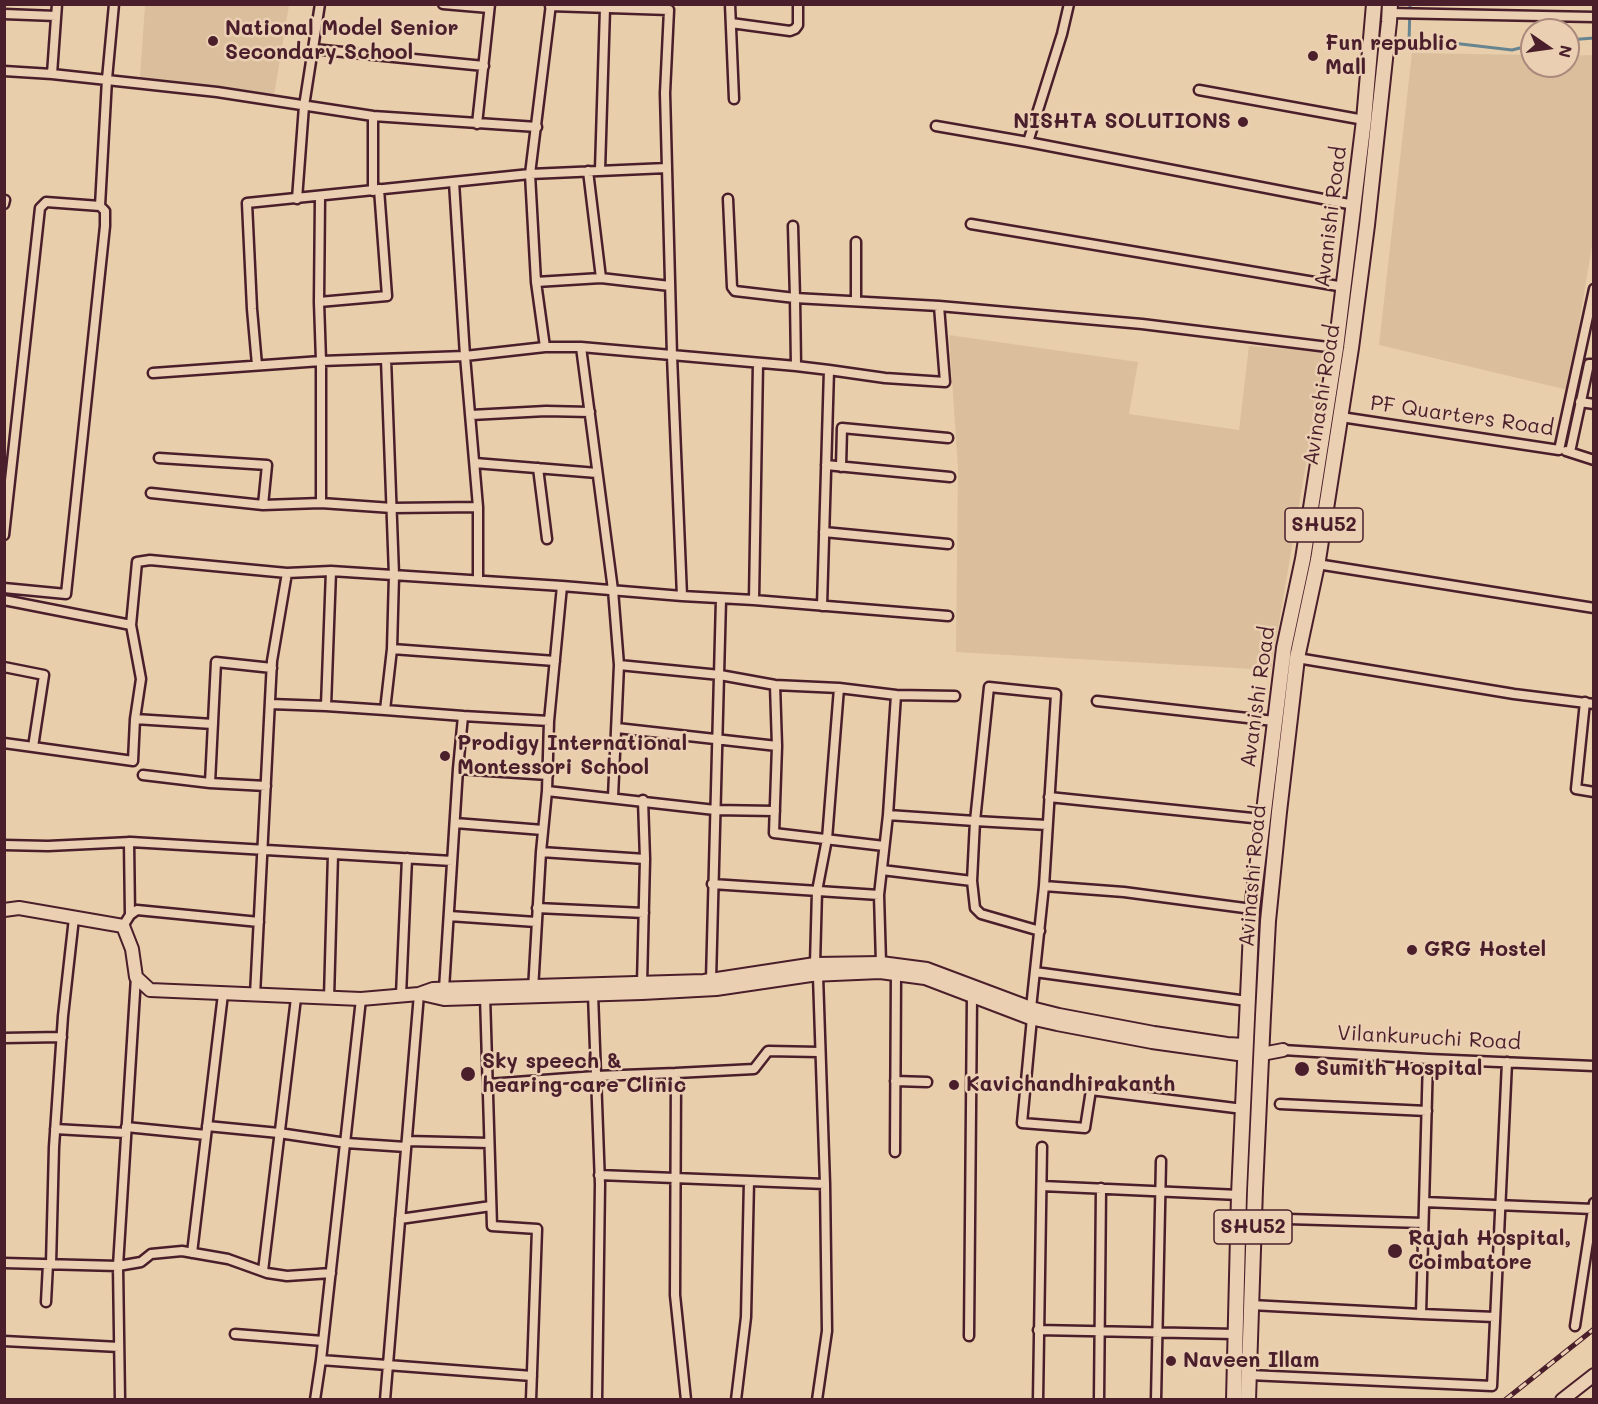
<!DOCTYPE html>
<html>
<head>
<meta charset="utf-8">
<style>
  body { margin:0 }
  #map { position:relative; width:1598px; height:1404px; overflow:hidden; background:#e9ceab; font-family:Mali,sans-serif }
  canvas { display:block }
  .frame { position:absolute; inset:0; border:6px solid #4a1f2b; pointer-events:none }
  .north { position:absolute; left:1520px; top:18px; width:60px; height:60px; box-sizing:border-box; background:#ebcfb2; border:2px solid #ab897c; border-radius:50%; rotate:103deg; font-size:16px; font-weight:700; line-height:24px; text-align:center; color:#4a1f2b }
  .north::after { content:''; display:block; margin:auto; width:21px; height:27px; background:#4a1f2b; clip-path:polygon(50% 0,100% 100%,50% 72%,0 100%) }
</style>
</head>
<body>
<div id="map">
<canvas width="1598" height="1404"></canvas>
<div class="frame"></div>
<div class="north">N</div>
</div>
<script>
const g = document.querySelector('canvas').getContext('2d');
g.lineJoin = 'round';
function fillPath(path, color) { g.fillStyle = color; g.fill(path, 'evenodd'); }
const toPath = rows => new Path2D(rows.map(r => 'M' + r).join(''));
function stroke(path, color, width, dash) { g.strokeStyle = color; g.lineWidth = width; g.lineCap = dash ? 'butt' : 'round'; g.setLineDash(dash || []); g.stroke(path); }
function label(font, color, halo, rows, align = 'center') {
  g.font = font + ' Mali,sans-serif'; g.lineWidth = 5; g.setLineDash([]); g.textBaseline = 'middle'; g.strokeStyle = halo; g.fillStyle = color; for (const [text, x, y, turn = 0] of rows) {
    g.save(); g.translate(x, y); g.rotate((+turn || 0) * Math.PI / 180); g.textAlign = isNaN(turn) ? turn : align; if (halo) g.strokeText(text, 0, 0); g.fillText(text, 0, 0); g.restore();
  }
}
const built = toPath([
  [145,5,289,5,274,95,140,77],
  [1412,53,1532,55,1532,66,1568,66,1568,56,1593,55,1593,240,1568,390,1379,345],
  [949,335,1138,362,1129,414,1239,430,1249,346,1325,352,1271,670,956,652,958,468]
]);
const stream = toPath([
  [1410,4,1409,43,1444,42,1512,50,1532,45],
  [1568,40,1594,38]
]);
const street = toPath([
  [443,4,489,8],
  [551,4,530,174,536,282,545,347,581,347,796,366,795,298,939,306,1142,324,1336,348],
  [730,4,734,99],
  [550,6,669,10,665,93,667,168],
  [1389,13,1594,17],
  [4,14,56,16],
  [731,23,790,31,795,29,798,25,798,4],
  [313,49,484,66],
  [4,71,52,74,217,92,373,116,537,127],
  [52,74,57,4],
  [1199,90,1364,120],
  [373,116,373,191],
  [477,124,490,4],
  [936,126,1028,142,1354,205],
  [1028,142,1062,34,1069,4],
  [600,170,605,8],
  [588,171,601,278,670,286],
  [297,199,304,106,320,4],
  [728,199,732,287,735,291,795,298,793,226],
  [4,204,5,200],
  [971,224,1344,287],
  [856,242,856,300],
  [536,282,601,278],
  [319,302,320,197],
  [581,347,613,590,619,665,613,797],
  [386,359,394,575,392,649,385,710,463,716],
  [257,365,252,309,247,203,530,174,667,168,672,356,682,596,562,586,549,721,547,791,541,852,533,990],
  [796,366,829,370],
  [153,373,321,361,319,302,387,296,379,189],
  [1580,402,1594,404],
  [471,415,546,411,590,412],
  [1341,417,1559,450,1594,289],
  [1566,451,1594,460],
  [1570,452,1589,364,1594,364],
  [159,458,267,465,263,505],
  [475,463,597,473],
  [826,465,950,477],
  [841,467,842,428,948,438],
  [538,468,547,539],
  [151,493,263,505,321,503,321,361,465,356,545,347],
  [321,503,392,508,478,507,465,356,454,182],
  [824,532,948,544],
  [4,535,40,208,46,202,100,206],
  [1317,564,1594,608],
  [331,571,326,706,385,710],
  [478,580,478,507],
  [4,588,66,594,105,226,105,211,100,206,107,79,114,4],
  [682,596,754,600,758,363],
  [4,600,131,625,141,679,135,719],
  [754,600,948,616],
  [822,606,829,370,885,378,945,382,939,306],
  [131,625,137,562,150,560,287,573],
  [392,649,555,661],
  [1297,658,1514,694,1594,704],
  [619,665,720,675,775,685,839,688,896,695,888,815,879,895,881,963],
  [4,667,44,675,33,747,4,743],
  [775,685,777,746,774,833,884,846],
  [896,695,955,696],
  [1097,701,1274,721],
  [1585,702,1576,789,1594,792],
  [270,704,326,706],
  [617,728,777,746],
  [33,747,133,761,135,719,213,724],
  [458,769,548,775],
  [143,775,210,783,216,662,272,668],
  [210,783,266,786],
  [547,791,715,810,775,811],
  [1049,797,1262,819],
  [888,815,975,821,989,687,1056,694,1044,886,1031,1008,1032,1018,1022,1123,1085,1128,1091,1090,1243,1109],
  [455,823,543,830],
  [129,842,130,915],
  [4,845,48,846,131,842,452,861],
  [541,852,645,859],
  [882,870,972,881],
  [712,884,879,895],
  [1044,886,1124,892,1252,909],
  [537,908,644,913],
  [449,916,536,922],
  [123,926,130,915,137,910,259,922],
  [1040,931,981,914,975,908,972,881,975,821,1047,825],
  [1035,972,1247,1001],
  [711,980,721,599],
  [642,984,645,859,643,800],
  [444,989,458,769,463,716,549,721],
  [593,994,600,1184,597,1400],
  [255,995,272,661,287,573,331,571,562,586],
  [401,995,407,858],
  [485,996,492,1226,537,1229,531,1400],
  [329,998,333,854],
  [361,999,321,1360,532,1376],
  [4,1038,62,1037],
  [1283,1050,1428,1059,1594,1066],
  [676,1073,754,1069,768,1051,819,1052],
  [895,1081,927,1082],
  [488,1084,596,1076,676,1073,675,1295,686,1400],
  [1280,1104,1427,1111],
  [207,1126,279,1133,346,1143,406,1147],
  [126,1127,206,1135],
  [55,1129,126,1133],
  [407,1141,489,1143],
  [895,1152,896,974],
  [599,1175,825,1184],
  [1042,1186,1239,1195],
  [1424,1202,1593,1209],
  [1254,1218,1423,1223],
  [400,1219,491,1206],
  [192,1253,223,994],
  [4,1263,118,1266,141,1262,151,1254,182,1251,228,1259,267,1273,287,1276,331,1273],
  [51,1264,54,1147,63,1016,74,918],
  [263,1271,296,998],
  [46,1302,48,1264],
  [1251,1305,1421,1314,1428,1059],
  [1421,1314,1495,1317],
  [1575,1326,1594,1203],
  [1038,1330,1235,1334],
  [235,1334,323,1341],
  [969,1336,972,996],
  [4,1341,119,1347],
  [1249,1375,1492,1386,1507,1062],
  [120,1400,118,1266,136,977],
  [315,1400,321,1360],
  [385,1400,419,994],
  [736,1400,746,1317,749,1181],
  [817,1400,827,1331,825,1184,818,976,815,964,817,891,827,839,839,688],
  [1038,1400,1042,1147],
  [1099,1400,1101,1188],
  [1156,1400,1161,1161]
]);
const secondary = toPath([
  [4,910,19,908,123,926,132,949,136,977,150,990,361,999,419,994,433,989,704,981,815,964,881,963,927,969,1031,1008,1059,1015,1154,1033,1227,1044,1245,1045],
  [422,994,444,999,642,993,716,989,811,975,880,972,925,978,1030,1018,1057,1024,1152,1042,1245,1055],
  [1262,1054,1283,1050],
  [1562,1400,1594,1375]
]);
const primary = toPath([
  [1234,1400,1239,1195,1252,909,1284,648,1303,559,1336,348,1364,120,1374,4],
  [1248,1400,1255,1189,1263,1015,1268,921,1279,812,1297,658,1318,560,1351,348,1367,225,1389,22,1390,4]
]);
const rail = toPath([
  [1505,1400,1594,1329]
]);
const markers = [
  [213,41,6,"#4a1f2b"],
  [1313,56,6,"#4a1f2b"],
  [1243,122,6,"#4a1f2b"],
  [445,756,6,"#4a1f2b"],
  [1412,950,6,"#4a1f2b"],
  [1302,1069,8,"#4a1f2b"],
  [468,1074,8,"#4a1f2b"],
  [954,1085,6,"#4a1f2b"],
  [1395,1251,8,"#4a1f2b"],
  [1171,1361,6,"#4a1f2b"]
];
const shields = [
  [1324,525,78],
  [1253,1227,78]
];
const shieldNames = [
  ["SHU52",1324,525],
  ["SHU52",1253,1227]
];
const poiNames = [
  ["National Model Senior",225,29],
  ["Secondary School",225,53],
  ["Fun republic",1325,44],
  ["Mall",1325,68],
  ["NISHTA SOLUTIONS",1231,122,"right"],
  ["Prodigy International",457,744],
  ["Montessori School",457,768],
  ["GRG Hostel",1424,950],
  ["Sky speech &",482,1062],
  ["hearing care Clinic",482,1086],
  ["Sumith Hospital",1316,1069],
  ["Kavichandhirakanth",966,1085],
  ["Rajah Hospital,",1408,1239],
  ["Coimbatore",1408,1263],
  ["Naveen Illam",1183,1361]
];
const streetNames = [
  ["Avanishi Road",1331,217,-83],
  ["Avinashi Road",1322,395,-81],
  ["PF Quarters Road",1462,416,8],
  ["Avanishi Road",1258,697,-82],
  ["Avinashi Road",1253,876,-85],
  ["Vilankuruchi Road",1429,1038,3]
];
fillPath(built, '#dbbf9d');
stroke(stream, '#678591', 3);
stroke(street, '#4a1f2b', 13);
stroke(secondary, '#4a1f2b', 16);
stroke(primary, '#4a1f2b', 18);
stroke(street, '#ebcfb2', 8);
stroke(secondary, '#ebcfb2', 12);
stroke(primary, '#ebcfb2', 14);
stroke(rail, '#4a1f2b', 5);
stroke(rail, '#ebcfb2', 3, [9]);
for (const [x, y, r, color] of markers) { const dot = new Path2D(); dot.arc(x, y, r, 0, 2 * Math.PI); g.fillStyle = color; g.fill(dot); stroke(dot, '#ebcfb2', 2); }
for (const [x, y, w] of shields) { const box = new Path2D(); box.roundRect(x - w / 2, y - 17, w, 34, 4.5); g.fillStyle = '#ebcfb2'; g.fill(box); stroke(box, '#4a1f2b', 1.5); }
label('bold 20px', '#4a1f2b', null, shieldNames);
label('bold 21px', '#4a1f2b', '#ebcfb2', poiNames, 'left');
label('21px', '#4a1f2b', '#ebcfb2', streetNames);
</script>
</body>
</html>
